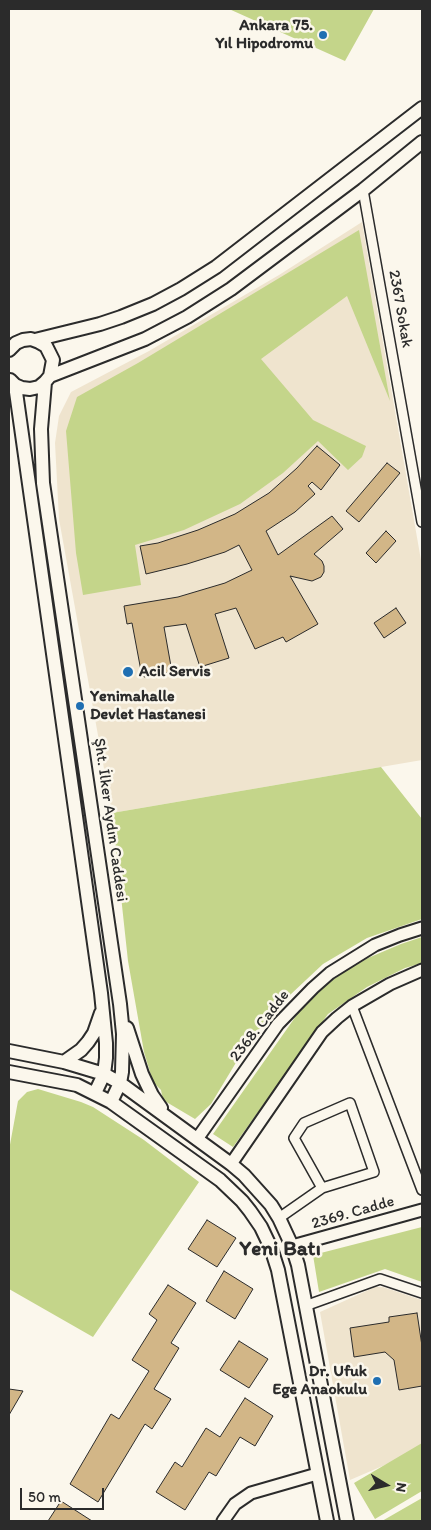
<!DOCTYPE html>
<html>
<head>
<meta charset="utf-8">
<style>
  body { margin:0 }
  #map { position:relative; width:431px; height:1530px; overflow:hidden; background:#fbf7ec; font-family:Itim,sans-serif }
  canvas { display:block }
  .frame { position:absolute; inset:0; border:10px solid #2b2b2b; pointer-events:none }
  .north { position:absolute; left:361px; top:1460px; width:50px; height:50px; -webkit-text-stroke:4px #fbf7ec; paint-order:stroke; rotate:99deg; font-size:14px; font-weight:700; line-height:20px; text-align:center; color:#2b2b2b }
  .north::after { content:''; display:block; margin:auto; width:18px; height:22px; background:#2b2b2b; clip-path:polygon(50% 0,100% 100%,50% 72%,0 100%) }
  .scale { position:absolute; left:20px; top:1488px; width:84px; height:22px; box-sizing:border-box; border:2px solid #2b2b2b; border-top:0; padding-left:6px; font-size:15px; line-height:18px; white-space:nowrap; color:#2b2b2b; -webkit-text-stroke:4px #fbf7ec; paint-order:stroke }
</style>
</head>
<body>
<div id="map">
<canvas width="431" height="1530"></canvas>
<div class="frame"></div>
<div class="north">N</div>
<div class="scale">50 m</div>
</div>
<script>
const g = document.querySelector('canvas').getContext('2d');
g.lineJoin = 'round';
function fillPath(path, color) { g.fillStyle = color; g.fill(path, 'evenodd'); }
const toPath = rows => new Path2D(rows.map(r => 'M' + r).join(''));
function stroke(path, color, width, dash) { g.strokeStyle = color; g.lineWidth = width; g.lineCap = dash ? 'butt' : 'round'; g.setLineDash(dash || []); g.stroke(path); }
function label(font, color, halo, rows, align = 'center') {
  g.font = font + ' Itim,sans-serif'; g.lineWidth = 5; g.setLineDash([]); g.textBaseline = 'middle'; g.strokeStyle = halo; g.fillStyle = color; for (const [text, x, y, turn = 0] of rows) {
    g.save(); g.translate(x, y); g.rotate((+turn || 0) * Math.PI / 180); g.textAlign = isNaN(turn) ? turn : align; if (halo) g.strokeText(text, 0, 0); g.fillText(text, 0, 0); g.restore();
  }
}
const built = toPath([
  [362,222,422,566,422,760,112,813,59,519,55,443,59,416,71,392,149,351,279,275],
  [375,1287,383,1287,422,1300,422,1449,350,1480,320,1312]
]);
const green = toPath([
  [229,9,374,9,345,61],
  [359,230,390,401,347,296,261,359,313,420,366,446,362,457,348,470,318,441,283,473,240,504,184,530,135,545,141,585,83,595,76,553,66,431,77,397,138,363],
  [381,767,422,819,422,919,367,938,323,964,273,1011,243,1051,211,1104,195,1119,163,1100,161,1090,153,1082,144,1052,128,961,112,813],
  [422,937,422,963,405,968,367,987,328,1014,233,1147,213,1134,308,999,342,973,368,958,401,944],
  [38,1089,81,1102,93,1107,144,1140,199,1182,93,1337,9,1289,9,1150,18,1101,27,1092],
  [422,1227,422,1282,385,1269,319,1292,313,1255],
  [422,1443,422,1491,375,1519,354,1483],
  [422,1498,422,1521,382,1521]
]);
const building = toPath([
  [317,446,340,465,321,490,312,482,308,486,315,494,295,512,266,531,278,555,332,516,343,529,314,554,322,561,324,566,324,572,321,577,312,581,290,576,318,624,286,642,283,637,255,649,236,608,215,614,229,658,200,667,186,624,164,627,172,672,144,677,142,670,141,671,132,623,127,624,124,606,178,597,225,583,252,570,239,545,225,552,187,564,146,574,140,546,158,543,198,530,235,514,269,493,297,468,317,446],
  [387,463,400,473,359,522,346,511,387,463],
  [386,531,396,541,376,563,366,553,386,531],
  [396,608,406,623,384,638,374,623,396,608],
  [207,1220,236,1238,217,1267,188,1249,207,1220],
  [224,1271,253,1289,235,1319,206,1301,224,1271],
  [168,1285,196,1303,171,1343,179,1348,154,1389,171,1399,152,1429,145,1424,98,1502,70,1484,111,1414,119,1419,149,1371,132,1360,157,1320,149,1314,168,1285],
  [417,1313,422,1346,422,1386,399,1390,394,1360,385,1352,354,1357,350,1328,389,1322,389,1317,417,1313],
  [239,1341,268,1359,249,1388,220,1370,239,1341],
  [9,1389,23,1391,9,1415,9,1389],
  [245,1398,273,1416,255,1446,240,1437,216,1476,209,1472,185,1510,156,1492,175,1462,182,1467,206,1428,220,1437,245,1398],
  [61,1501,92,1521,48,1521,61,1501]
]);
const minor = toPath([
  [363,190,422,522],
  [352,1006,422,1190],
  [279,1218,322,1188,294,1138,304,1123,350,1103,374,1172,322,1188],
  [305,1306,380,1279,422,1293]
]);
const tertiary = toPath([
  [197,1139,278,1024,313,988,330,973,375,945,400,935,422,928],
  [231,1164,322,1032,337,1018,352,1006,390,984,422,970],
  [292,1246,422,1210],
  [223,1521,235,1504,251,1493,317,1474]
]);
const secondary = toPath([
  [35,340,100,324,121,317,153,304,181,289,216,267,422,108],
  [9,350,16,343,23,340,31,339,39,342,46,346,53,360,50,376,45,382,39,387,30,389,22,388,15,385,10,380],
  [50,376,145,339,187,317,231,289,363,190,422,142],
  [45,382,41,429,43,483,120,1004,123,1034,122,1072,120,1083,111,1102],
  [9,386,15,385,101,993,106,1043,106,1058,104,1074,95,1093],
  [127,1028,142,1074,152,1095,161,1108],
  [9,1051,64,1062,104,1074,120,1083,231,1164,244,1175,271,1205,279,1218,292,1246,298,1265,347,1521],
  [64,1062,81,1050,88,1042,94,1033,101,1013],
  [9,1072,77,1085,111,1102,220,1180,242,1201,250,1211,261,1227,271,1248,278,1270,327,1521]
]);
const markers = [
  [323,35,5,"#1f6fb2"],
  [128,672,6,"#1f6fb2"],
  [80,706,5,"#1f6fb2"],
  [377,1381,5,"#1f6fb2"]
];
const poiNames = [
  ["Ankara 75.",313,26],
  ["Yıl Hipodromu",313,44],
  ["Acil Servis",139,672,"left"],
  ["Yenimahalle",90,697,"left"],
  ["Devlet Hastanesi",90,715,"left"],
  ["Dr. Ufuk",367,1372],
  ["Ege Anaokulu",367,1390]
];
const streetNames = [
  ["2367 Sokak",400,309,80],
  ["Şht. İlker Aydın Caddesi",110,820,82],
  ["2368. Cadde",260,1026,-52],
  ["2369. Cadde",353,1213,-16]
];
const districtNames = [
  ["Yeni Batı",280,1250]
];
fillPath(built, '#efe4ce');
fillPath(green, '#c4d58a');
fillPath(building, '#d2b687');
stroke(building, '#2b2b2b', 1);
stroke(minor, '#2b2b2b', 12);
stroke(tertiary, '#2b2b2b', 15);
stroke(secondary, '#2b2b2b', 16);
stroke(minor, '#fbf7ec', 9);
stroke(tertiary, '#fbf7ec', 11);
stroke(secondary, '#fbf7ec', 12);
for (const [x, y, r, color] of markers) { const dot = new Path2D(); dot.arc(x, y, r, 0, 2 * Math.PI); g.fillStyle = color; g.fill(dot); stroke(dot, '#fbf7ec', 2); }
label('bold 16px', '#2b2b2b', '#fbf7ec', poiNames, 'right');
label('16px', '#2b2b2b', '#fbf7ec', streetNames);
label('bold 21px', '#2b2b2b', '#fbf7ec', districtNames);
</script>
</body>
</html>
